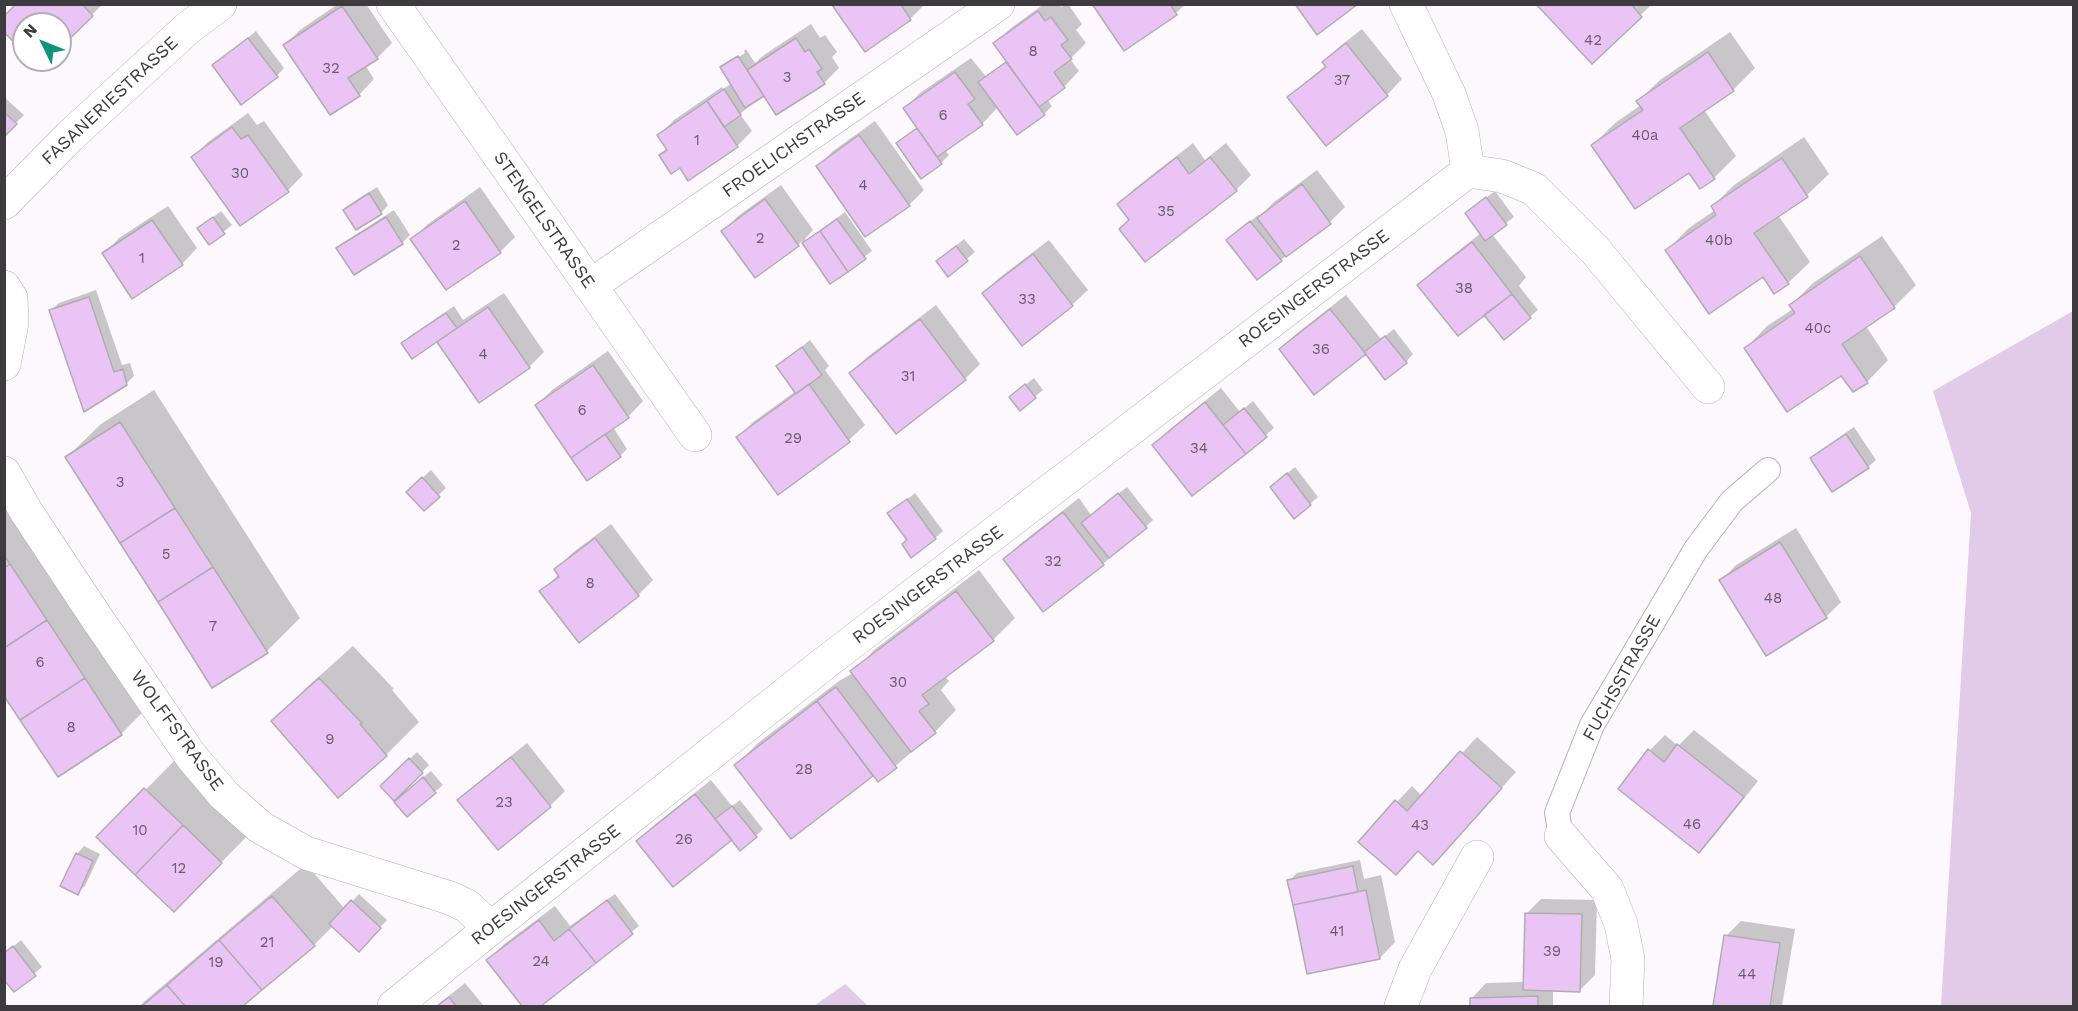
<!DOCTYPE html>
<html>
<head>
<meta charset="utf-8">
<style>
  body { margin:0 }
  #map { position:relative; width:2078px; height:1011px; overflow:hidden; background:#fcf8fd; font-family:"Work Sans",sans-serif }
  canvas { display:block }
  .frame { position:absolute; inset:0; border:6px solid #3d3b3d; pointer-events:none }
  .north { position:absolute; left:12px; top:12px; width:60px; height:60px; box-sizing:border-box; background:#fff; border:2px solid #b1b1b1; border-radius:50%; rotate:313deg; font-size:16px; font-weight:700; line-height:24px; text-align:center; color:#3d3b3d }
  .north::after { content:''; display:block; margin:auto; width:21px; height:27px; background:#11927a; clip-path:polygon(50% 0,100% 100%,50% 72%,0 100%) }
</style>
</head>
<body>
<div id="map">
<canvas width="2078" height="1011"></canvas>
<div class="frame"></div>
<div class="north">N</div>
</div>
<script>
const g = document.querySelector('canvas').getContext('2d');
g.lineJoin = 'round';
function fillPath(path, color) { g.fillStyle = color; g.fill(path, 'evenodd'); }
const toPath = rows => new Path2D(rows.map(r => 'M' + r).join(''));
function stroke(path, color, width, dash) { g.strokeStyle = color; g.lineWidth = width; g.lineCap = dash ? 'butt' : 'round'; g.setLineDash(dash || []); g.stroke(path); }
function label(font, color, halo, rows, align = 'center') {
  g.font = font + ' "Work Sans",sans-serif'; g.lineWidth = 4.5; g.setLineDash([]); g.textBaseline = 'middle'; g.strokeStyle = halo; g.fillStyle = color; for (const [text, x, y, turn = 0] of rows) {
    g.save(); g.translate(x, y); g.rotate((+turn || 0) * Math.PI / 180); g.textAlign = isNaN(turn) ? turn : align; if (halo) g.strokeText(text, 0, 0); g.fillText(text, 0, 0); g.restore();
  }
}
const green = toPath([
  [2073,311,2073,1006,1941,1006,1971,513,1933,391],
  [845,984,868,1006,814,1006]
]);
const shadow = toPath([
  [18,4,103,4,60,46,60,24,24,24,24,50],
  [338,4,366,4,392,43,377,58,365,65,374,79,359,95,285,45,300,30],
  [835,4,925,4,910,19],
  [1044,4,1059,4,1061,7,1068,4,1082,24,1076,30,1086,43,1070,59,1079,71,1064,87,1047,99,1052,106,1044,114,1017,133,998,107,982,124,945,150,949,155,941,163,898,143,918,127,905,108,920,93,971,58,987,78,1013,58,995,44,1011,28],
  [1094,4,1185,4,1176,13],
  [1538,4,1652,4,1592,62],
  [811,24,820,38,825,35,837,52,832,57,839,68,824,83,764,94,740,114,752,131,737,146,680,166,660,155,668,148,659,135,674,120,722,87,723,89,732,83,722,68,728,61,728,64,745,53,744,51,746,49,755,63,764,55],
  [1362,29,1402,79,1387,95,1289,97,1326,65,1324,62,1339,47],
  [256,31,284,68,277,76,214,66],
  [1730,32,1755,68,1733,90,1704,110,1736,156,1714,178,1701,187,1689,171,1593,145,1615,123,1641,105,1638,101,1660,80],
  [4,97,24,115,4,135],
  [248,113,257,125,264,121,303,175,288,190,241,224,193,157,208,142],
  [875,121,924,190,909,205,818,166,833,151],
  [1804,137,1829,174,1807,195,1778,215,1810,262,1788,283,1667,250,1689,228,1715,210,1712,207,1734,185],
  [1193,143,1205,160,1226,143,1251,175,1236,190,1130,219,1119,204,1134,189],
  [1317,170,1345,207,1330,222,1281,260,1236,233,1258,215,1260,216,1274,202],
  [781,185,813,230,805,239,806,240,845,212,872,251,831,282,802,241,798,245,723,231,738,216],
  [377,187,388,205,381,213,345,210,352,203],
  [480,187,515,237,500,252,412,239,428,224],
  [1495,191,1514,217,1492,234,1526,277,1519,286,1538,310,1530,317,1486,316,1419,285,1434,270,1481,233,1467,213],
  [168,206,197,248,182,264,104,254,119,238],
  [394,210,410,235,402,243,338,248,346,241],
  [221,211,232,225,209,243,199,229],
  [1882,236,1916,285,1894,307,1866,326,1888,360,1867,382,1746,348,1767,326,1793,309,1791,305,1813,283],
  [964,239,975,252,949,274,946,254],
  [1049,240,1088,290,1072,305,1022,344,983,293,999,278],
  [96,290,122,365,130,363,134,376,126,384,85,410,51,310,59,303],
  [504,293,544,352,529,367,479,401,437,340,403,344,410,336,454,306,463,320],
  [1346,295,1381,339,1394,329,1413,354,1406,362,1366,352,1281,349,1296,334],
  [936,305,980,364,965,379,851,373,866,358],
  [810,340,829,366,825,370,865,425,849,440,779,492,738,437,753,422,796,391,778,366],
  [608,351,643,401,628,417,613,427,627,449,620,456,537,405,552,390],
  [1034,378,1043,390,1020,409,1019,390],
  [1221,388,1240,412,1253,401,1274,428,1245,453,1154,445,1169,430],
  [154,390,300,618,267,651,67,457,101,424],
  [1854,427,1876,460,1868,467,1812,458,1819,451],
  [1295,467,1318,497,1295,517,1279,480],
  [431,470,446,488,424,509,408,492],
  [4,478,154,701,121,734,4,693],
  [1127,487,1153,520,1103,564,1005,559,1020,544,1079,498,1091,515],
  [915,493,943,531,935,538,908,539,889,514],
  [611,524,653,580,638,595,541,592,559,574,556,570,571,554],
  [1796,528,1841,602,1826,617,1721,581,1736,565],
  [979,570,1015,618,993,640,945,676,949,681,941,690,956,710,935,732,879,780,874,774,791,837,736,765,758,743,839,681,853,673,874,650],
  [353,646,394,689,392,690,419,722,386,755,338,796,273,722,306,688],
  [1694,730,1758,781,1714,836,1699,851,1650,750,1665,735,1678,746],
  [1477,737,1516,772,1448,847,1360,841,1412,786,1422,796],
  [527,743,565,791,550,806,499,848,459,800,475,785],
  [417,752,429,765,401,793,402,794,431,771,443,785,407,815,382,786],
  [179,756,254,829,207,877,99,837],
  [711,780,732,806,740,800,763,829,756,836,638,841,653,826],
  [84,846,100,854,85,886,77,893,77,854],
  [1360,860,1364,879,1381,875,1395,942,1380,958,1289,881,1297,873],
  [306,864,345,909,359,894,387,920,359,950,333,926,314,945,241,1006,139,1006],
  [615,894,639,926,538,1006,524,1006,488,961,503,945,555,906,570,926],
  [1541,899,1597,900,1595,975,1579,991,1553,990,1553,1006,1471,1006,1471,999,1486,983,1524,982,1526,914],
  [1741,921,1795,929,1782,1006,1715,1006,1726,936],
  [21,940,42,967,14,990,4,954],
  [465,983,484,1006,436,1006]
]);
const building = toPath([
  [16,4,82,4,93,16,60,48,60,24,24,24,24,53,4,32,4,16,16,4],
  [903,4,902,6,911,20,865,52,832,5,903,4],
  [1092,4,1170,4,1177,15,1124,51,1092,4],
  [1295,4,1358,4,1317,35,1295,4],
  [1536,4,1631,4,1642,17,1592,64,1536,4],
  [342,6,378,59,348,78,360,96,330,115,283,45,342,6],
  [1038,11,1045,21,1051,17,1068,40,1061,45,1072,59,1054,72,1065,88,1039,107,993,43,1038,11],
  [248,38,278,77,241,105,212,65,248,38],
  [796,38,805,52,809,49,822,69,817,72,825,84,776,115,747,70,796,38],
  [1346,43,1388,96,1326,146,1287,97,1326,67,1322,62,1346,43],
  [1708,52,1734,91,1680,128,1715,179,1700,189,1689,173,1635,209,1591,145,1643,110,1636,101,1708,52],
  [738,56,764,96,745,108,720,67,738,56],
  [31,60,47,60,39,68,31,60],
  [1006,62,1045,115,1017,135,978,82,1006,62],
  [955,72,975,99,968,104,983,125,937,157,903,108,955,72],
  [724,89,741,115,724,127,707,101,724,89],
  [707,101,738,147,688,181,680,168,671,174,659,155,667,150,657,135,707,101],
  [4,112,17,124,4,137,4,112],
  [232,127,241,139,248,135,289,192,240,226,191,157,232,127],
  [917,128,942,164,921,179,896,143,917,128],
  [859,135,910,206,865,237,816,166,859,135],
  [1177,157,1189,174,1210,157,1237,191,1145,262,1119,229,1129,220,1117,204,1177,157],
  [1782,158,1808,197,1754,233,1789,284,1774,294,1763,277,1709,314,1665,250,1716,215,1711,206,1782,158],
  [1302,184,1331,224,1286,257,1257,218,1302,184],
  [369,193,382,214,356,230,343,210,369,193],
  [1486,197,1507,225,1485,241,1465,213,1486,197],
  [765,199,799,246,755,278,721,231,765,199],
  [465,201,501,253,446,290,410,239,465,201],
  [213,217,225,234,209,245,197,228,213,217],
  [386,217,403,244,354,275,336,248,386,217],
  [837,219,866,259,848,272,820,231,837,219],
  [152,220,183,265,132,299,102,253,152,220],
  [1250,221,1282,261,1257,280,1226,240,1250,221],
  [820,231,848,272,830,284,802,243,820,231],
  [1472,242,1512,294,1458,336,1417,285,1472,242],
  [956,246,968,261,948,277,936,261,956,246],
  [1033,254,1073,306,1022,346,982,293,1033,254],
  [1860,256,1895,308,1842,344,1868,383,1853,392,1841,376,1787,412,1744,348,1795,313,1789,305,1860,256],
  [1512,294,1531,318,1504,340,1484,315,1512,294],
  [89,297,114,372,123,369,127,385,84,412,49,310,89,297],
  [488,307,530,368,479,403,437,342,488,307],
  [1330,309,1366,354,1314,395,1279,349,1330,309],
  [446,313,457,328,412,359,401,343,446,313],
  [920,319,966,380,896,434,849,373,920,319],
  [1385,336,1407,363,1385,380,1364,352,1385,336],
  [802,347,822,375,796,394,776,366,802,347],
  [593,365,629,418,571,458,535,405,593,365],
  [809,384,850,442,778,495,736,437,809,384],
  [1025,384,1036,398,1020,411,1009,397,1025,384],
  [1205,402,1246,454,1192,496,1152,445,1205,402],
  [1244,408,1267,437,1246,454,1223,425,1244,408],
  [120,422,175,508,120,543,65,457,120,422],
  [605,434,621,457,587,481,571,458,605,434],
  [1846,434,1869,468,1832,492,1810,458,1846,434],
  [1287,473,1311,505,1294,519,1270,487,1287,473],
  [422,477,440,497,424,511,406,492,422,477],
  [1118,493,1147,528,1109,558,1081,523,1118,493],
  [907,499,936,539,911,558,902,544,907,540,887,513,907,499],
  [175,508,213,567,158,602,120,543,175,508],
  [1063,512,1104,565,1043,612,1003,559,1063,512],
  [595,538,639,596,579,643,539,591,559,577,554,569,595,538],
  [1780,542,1827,618,1766,656,1719,580,1780,542],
  [4,555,10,564,4,568,4,555],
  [10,564,47,620,4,648,4,568,10,564],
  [213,567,268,653,212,688,158,602,213,567],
  [956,591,994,641,922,695,929,704,919,711,936,733,911,752,850,671,956,591],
  [47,620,85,678,20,720,4,696,4,648,47,620],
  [85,678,122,735,58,777,20,720,85,678],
  [319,678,362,723,360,724,387,756,338,798,271,721,319,678],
  [836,687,897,768,878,782,817,701,836,687],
  [817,701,873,776,791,839,734,765,817,701],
  [1677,744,1744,797,1699,853,1618,789,1648,749,1664,762,1677,744],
  [1460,751,1502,788,1433,865,1418,851,1396,875,1358,842,1395,800,1407,811,1460,751],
  [511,757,551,807,498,850,457,800,511,757],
  [409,758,423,773,394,801,380,786,409,758],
  [423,777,436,793,407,817,394,802,423,777],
  [144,788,183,825,135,875,96,837,144,788],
  [695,794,732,840,673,887,636,841,695,794],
  [732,806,757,837,740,851,715,819,732,806],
  [183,825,222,863,174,912,135,875,183,825],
  [76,853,93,861,78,895,60,886,76,853],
  [1353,866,1358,892,1293,905,1287,880,1353,866],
  [1366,890,1380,959,1307,974,1293,905,1366,890],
  [272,896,315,946,262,990,219,940,272,896],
  [351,900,381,928,359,952,329,924,351,900],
  [607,900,633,934,596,963,569,929,607,900],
  [1525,913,1582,914,1580,992,1523,990,1525,913],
  [539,920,554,941,569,929,596,963,541,1006,522,1006,486,960,539,920],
  [1724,935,1780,943,1770,1006,1713,1006,1724,935],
  [219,940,262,990,243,1006,185,1006,167,985,219,940],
  [13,946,36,976,14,992,4,980,4,953,13,946],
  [167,985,185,1006,142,1006,167,985],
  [1538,996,1538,1006,1470,1006,1470,998,1538,996],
  [449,997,456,1006,437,1006,449,997]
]);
const service = toPath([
  [1561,836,1557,813,1592,725,1696,549,1732,501,1768,470]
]);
const minor = toPath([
  [393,4,695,435],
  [1468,171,1502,176,1534,189,1595,250,1708,387],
  [590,286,998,4],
  [4,287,11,298,12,323,4,364],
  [4,473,27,513,96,617,191,756,224,795,260,827,306,853,450,898,467,906,491,928],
  [1561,836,1607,889,1621,924,1628,959,1626,1006],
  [394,1006,491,928,826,662,1468,171,1462,131,1449,94,1406,4],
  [1401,1006,1415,969,1477,857]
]);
const tertiary = toPath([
  [4,203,70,136,188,28,220,4]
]);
const numberNames = [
  ["42",1593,41],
  ["8",1033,52],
  ["32",331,69],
  ["3",787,78],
  ["37",1342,81],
  ["6",943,116],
  ["40a",1645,136],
  ["1",697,141],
  ["30",240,174],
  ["4",863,186],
  ["35",1166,212],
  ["2",760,239],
  ["40b",1719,241],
  ["2",456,246],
  ["1",142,259],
  ["38",1464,289],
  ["33",1027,300],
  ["40c",1818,329],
  ["36",1321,350],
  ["4",483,355],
  ["31",908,377],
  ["6",582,411],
  ["29",793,439],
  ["34",1199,449],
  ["3",120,483],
  ["5",166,555],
  ["32",1053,562],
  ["8",590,584],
  ["48",1773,599],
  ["7",213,627],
  ["6",40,663],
  ["30",898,683],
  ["8",71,728],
  ["9",330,740],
  ["28",804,770],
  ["23",504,803],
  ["46",1692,825],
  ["43",1420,826],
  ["10",140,831],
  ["26",684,840],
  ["12",179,869],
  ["41",1337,932],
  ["21",267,943],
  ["39",1552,952],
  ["24",541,962],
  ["19",216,963],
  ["44",1747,975]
];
const streetNames = [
  ["FASANERIESTRASSE",110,101,-43],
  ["FROELICHSTRASSE",794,145,-35],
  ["STENGELSTRASSE",544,220,55],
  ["ROESINGERSTRASSE",1314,289,-37],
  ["ROESINGERSTRASSE",928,585,-37],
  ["FUCHSSTRASSE",1622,678,-61],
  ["WOLFFSTRASSE",177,731,54],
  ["ROESINGERSTRASSE",546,885,-38]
];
fillPath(green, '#e2cae9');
fillPath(shadow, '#0003');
fillPath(building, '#eac4f5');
stroke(building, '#b0adb1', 1.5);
stroke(service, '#b6b2b7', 26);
stroke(minor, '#b6b2b7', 34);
stroke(tertiary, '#b6b2b7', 34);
stroke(service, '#fff', 24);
stroke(minor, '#fff', 33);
stroke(tertiary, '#fff', 33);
label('15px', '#685d6b', null, numberNames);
label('18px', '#3d3b3d', '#fff', streetNames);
</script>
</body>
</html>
